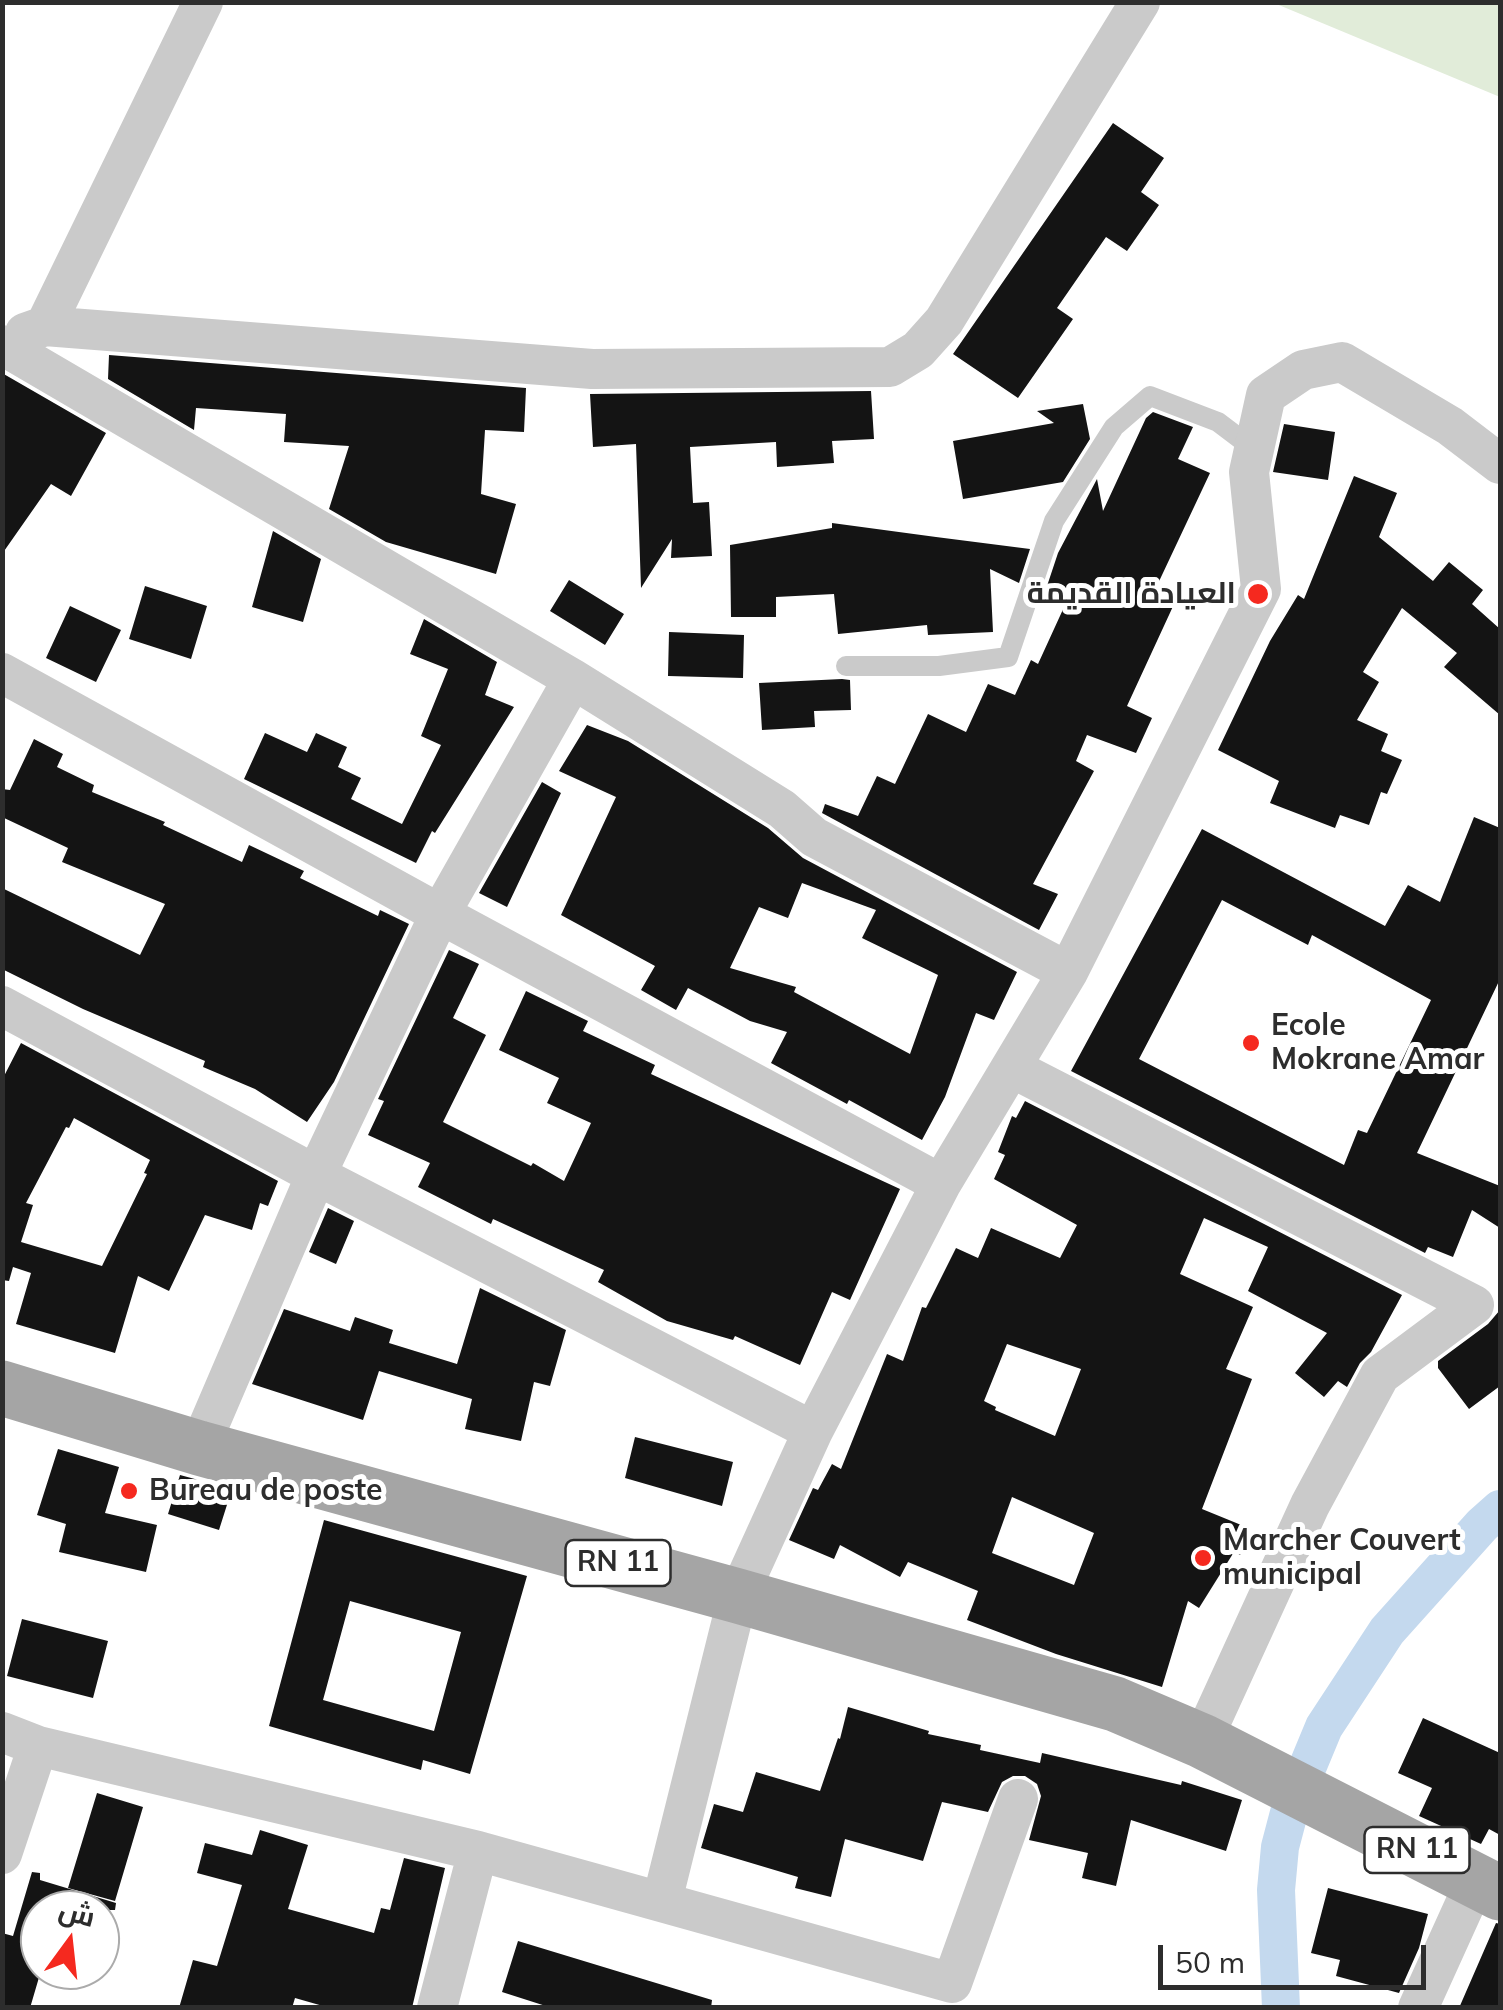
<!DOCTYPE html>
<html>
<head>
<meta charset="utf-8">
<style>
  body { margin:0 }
  #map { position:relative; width:1503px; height:2010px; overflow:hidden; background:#fff; font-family:Mulish,Cairo,sans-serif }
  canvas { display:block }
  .frame { position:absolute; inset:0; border:5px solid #2d2d2d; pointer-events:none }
  .north { position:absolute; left:20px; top:1890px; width:100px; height:100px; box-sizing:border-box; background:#fff; border:2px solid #ababab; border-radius:50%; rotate:15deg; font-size:28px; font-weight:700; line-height:40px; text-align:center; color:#2d2d2d }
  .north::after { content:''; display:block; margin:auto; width:35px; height:45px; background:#f5291f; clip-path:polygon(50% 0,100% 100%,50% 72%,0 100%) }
  .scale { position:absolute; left:1158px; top:1945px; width:268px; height:45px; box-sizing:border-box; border:5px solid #2d2d2d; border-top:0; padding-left:12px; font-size:30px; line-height:35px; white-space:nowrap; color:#2d2d2d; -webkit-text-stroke:8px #fff; paint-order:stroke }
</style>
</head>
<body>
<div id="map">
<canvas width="1503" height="2010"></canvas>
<div class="frame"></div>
<div class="north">ش</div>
<div class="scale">50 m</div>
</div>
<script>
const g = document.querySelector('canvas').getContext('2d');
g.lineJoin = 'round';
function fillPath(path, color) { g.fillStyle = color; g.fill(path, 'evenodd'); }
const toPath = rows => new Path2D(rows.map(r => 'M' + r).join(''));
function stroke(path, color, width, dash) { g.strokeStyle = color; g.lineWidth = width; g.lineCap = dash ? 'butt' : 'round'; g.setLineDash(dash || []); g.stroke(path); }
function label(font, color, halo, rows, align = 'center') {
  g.font = font + ' Mulish,Cairo,sans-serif'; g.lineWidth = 10; g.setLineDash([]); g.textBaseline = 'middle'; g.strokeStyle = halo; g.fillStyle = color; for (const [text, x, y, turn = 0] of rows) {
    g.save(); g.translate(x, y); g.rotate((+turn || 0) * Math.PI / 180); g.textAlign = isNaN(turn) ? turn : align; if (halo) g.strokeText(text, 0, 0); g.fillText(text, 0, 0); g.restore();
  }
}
const green = toPath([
  [1274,3,1500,3,1500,97]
]);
const canal = toPath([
  [1281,2008,1276,1890,1280,1847,1290,1809,1324,1727,1387,1631,1482,1525,1500,1509]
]);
const building = toPath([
  [1113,123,1164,158,1141,192,1159,205,1127,251,1106,237,1057,308,1073,319,1018,398,953,354],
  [109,355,526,388,524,432,485,430,481,494,516,504,496,574,386,542,329,509,349,446,284,442,286,414,196,408,194,430,108,379],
  [2,373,106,433,71,496,51,484,2,554],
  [871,391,874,439,832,441,834,463,777,467,776,442,690,447,693,503,709,502,712,556,671,558,672,539,641,588,636,444,593,447,590,394],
  [1083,404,1090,439,1063,482,963,499,953,441,1054,423,1037,411],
  [1153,412,1193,427,1178,459,1210,473,1154,592,1175,602,1127,706,1152,718,1136,753,1087,735,1076,761,1094,771,1033,884,1058,894,1039,930,822,813,825,804,858,816,877,776,895,784,928,714,966,732,988,684,1015,695,1031,660,1038,664,1065,605,1044,595,1058,553,1097,479,1103,511,1146,418],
  [1284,424,1335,432,1328,480,1273,472],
  [1354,476,1397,493,1379,537,1433,581,1449,562,1483,590,1472,604,1500,629,1500,715,1444,667,1457,653,1402,608,1363,672,1379,682,1357,720,1388,734,1381,751,1402,760,1387,794,1381,792,1369,825,1340,815,1335,828,1270,803,1279,781,1218,750,1270,641,1298,595,1304,599],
  [832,523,936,537,1030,549,1019,583,990,569,993,632,928,635,927,625,838,634,834,594,776,597,776,617,731,617,730,545,832,528],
  [273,531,321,559,303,622,252,607],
  [569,580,624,614,605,645,550,611],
  [145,586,207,606,191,659,129,639],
  [70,606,121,630,96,682,46,658],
  [424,619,497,662,485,695,514,707,435,833,432,831,416,863,244,779,265,733,307,752,316,733,347,747,338,767,361,778,351,799,402,824,441,745,421,736,448,669,410,654],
  [669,632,744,635,743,678,668,676],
  [842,679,850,680,851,710,814,711,815,727,762,730,759,683],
  [587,725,628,741,768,828,803,858,1017,972,994,1020,976,1013,945,1097,922,1140,849,1100,847,1104,771,1063,787,1032,750,1021,688,988,676,1010,641,990,655,966,561,915,616,797,559,771],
  [802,883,876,910,862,938,938,975,910,1054,794,992,796,987,730,968,759,907,788,918],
  [34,739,63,754,57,767,94,785,92,792,165,822,163,825,242,862,249,845,304,871,300,878,378,916,380,910,409,924,334,1082,307,1122,255,1089,203,1067,205,1061,83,1009,2,969,2,888,140,955,165,904,62,862,68,848,2,817,2,789,10,790],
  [542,782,561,793,507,907,479,893],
  [1474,817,1500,828,1500,979,1417,1153,1500,1186,1500,1228,1472,1210,1453,1257,1428,1247,1425,1253,1071,1071,1202,829,1385,926,1408,885,1440,902],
  [1222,900,1308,945,1312,935,1431,1000,1367,1133,1358,1130,1344,1165,1139,1059],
  [449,950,479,964,453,1018,486,1035,443,1122,531,1166,533,1163,564,1181,591,1123,547,1103,559,1078,499,1050,526,991,588,1021,583,1031,655,1065,651,1074,900,1189,850,1300,832,1292,800,1365,735,1336,733,1340,667,1321,598,1282,604,1270,493,1219,491,1224,418,1187,430,1163,368,1135,384,1101,378,1099],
  [21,1043,278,1181,268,1206,260,1203,252,1230,205,1215,169,1291,138,1276,115,1353,16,1324,31,1273,13,1267,9,1281,2,1280,2,1080],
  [74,1118,150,1160,144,1173,147,1174,102,1266,21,1242,33,1205,26,1203,66,1127,69,1128],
  [1025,1101,1402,1295,1371,1352,1360,1363,1347,1387,1338,1381,1324,1397,1295,1373,1327,1333,1248,1291,1268,1247,1204,1218,1180,1274,1253,1307,1226,1369,1252,1379,1202,1509,1251,1529,1240,1555,1234,1552,1199,1608,1188,1601,1162,1687,1056,1654,967,1620,978,1591,908,1562,900,1577,840,1545,834,1559,789,1540,813,1488,818,1490,832,1464,841,1469,887,1354,903,1361,922,1307,926,1308,956,1248,978,1258,991,1228,1060,1258,1077,1225,994,1179,1005,1155,998,1152,1012,1116,1016,1118],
  [1007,1344,1081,1369,1055,1436,995,1410,996,1407,984,1401],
  [1012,1497,1094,1533,1074,1585,992,1553],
  [328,1208,354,1221,336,1264,309,1252],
  [480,1288,566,1330,550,1386,534,1382,521,1441,465,1429,472,1399,379,1371,363,1420,252,1384,284,1309,350,1331,355,1317,393,1330,389,1343,457,1364],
  [1500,1310,1500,1386,1469,1409,1438,1368,1438,1361,1488,1324],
  [635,1437,733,1462,722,1506,625,1478],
  [58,1449,119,1467,105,1513,157,1525,146,1572,59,1552,66,1524,37,1515],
  [180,1475,232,1489,219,1530,168,1514],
  [324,1520,527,1576,470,1774,423,1760,421,1770,269,1726],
  [350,1601,461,1632,434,1731,323,1700],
  [22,1619,108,1641,93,1698,7,1676],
  [848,1707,929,1731,928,1734,981,1745,980,1750,1040,1763,1042,1753,1181,1785,1182,1781,1242,1800,1226,1851,1131,1820,1116,1886,1082,1878,1088,1853,1029,1840,1041,1796,1037,1784,1025,1776,1013,1776,1002,1782,988,1812,942,1802,923,1861,845,1839,831,1897,795,1888,798,1877,701,1848,714,1804,743,1812,756,1772,820,1791,838,1738,840,1739],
  [1423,1718,1500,1753,1500,1835,1489,1829,1481,1844,1419,1816,1432,1788,1398,1773],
  [97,1793,143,1807,115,1901,68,1888],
  [260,1830,308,1845,288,1909,374,1933,381,1908,390,1910,404,1858,445,1868,412,2008,330,2008,295,1998,292,2008,179,2008,193,1960,217,1966,242,1885,197,1873,205,1843,252,1855],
  [32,1872,40,1873,40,1880,116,1903,115,1910,40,1910,40,1974,30,2008,2,2008,2,1933,13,1936],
  [1328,1888,1428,1914,1419,1948,1399,1993,1336,1976,1340,1960,1311,1953],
  [1496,1923,1500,1924,1500,2008,1459,2008],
  [518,1941,712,2000,711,2008,552,2008,502,1992]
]);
const service = toPath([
  [846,666,939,666,1008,657,1054,521,1114,427,1150,396,1218,422,1255,450]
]);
const minor = toPath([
  [45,326,592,369,890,367,918,350,944,321,1140,2],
  [25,333,45,326,203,2],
  [2,345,573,679],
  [2,673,440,914,941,1184],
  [2,1006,316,1175,813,1431],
  [1012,1068,1474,1305,1380,1375,1310,1505,1202,1741],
  [199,1448,316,1175,440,914,573,679,782,809,814,837,1068,972],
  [2,1732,38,1746,478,1851,952,1983,1018,1799],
  [2,1854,38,1746],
  [662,1901,738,1596,813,1431,941,1184,1068,972,1261,589,1249,472,1266,395,1303,370,1342,362,1450,426,1500,464],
  [437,2008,478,1851],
  [1418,2008,1476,1880]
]);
const primary = toPath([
  [2,1388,199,1448,738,1596,1115,1704,1202,1741,1500,1893]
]);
const markers = [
  [1258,594,12,"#f5291f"],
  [1251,1043,10,"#f5291f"],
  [129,1491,10,"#f5291f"],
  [1203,1558,10,"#f5291f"]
];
const shields = [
  [618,1563,105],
  [1417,1850,105]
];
const shieldNames = [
  ["RN 11",618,1563],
  ["RN 11",1417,1850]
];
const poiNames = [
  ["العيادة القديمة",1236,594,"right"],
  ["Ecole",1271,1026],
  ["Mokrane Amar",1271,1060],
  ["Bureau de poste",149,1491],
  ["Marcher Couvert",1223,1541],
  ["municipal",1223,1575]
];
fillPath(green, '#e1ecd9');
stroke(canal, '#c4d9ee', 38);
fillPath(building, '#141414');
stroke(service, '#cacaca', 20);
stroke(minor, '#cacaca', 40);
stroke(primary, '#a5a5a5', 55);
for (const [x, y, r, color] of markers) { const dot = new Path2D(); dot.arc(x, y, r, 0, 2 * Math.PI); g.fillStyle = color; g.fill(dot); stroke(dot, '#fff', 4); }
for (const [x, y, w] of shields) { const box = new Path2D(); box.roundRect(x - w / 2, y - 23, w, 46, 8); g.fillStyle = '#fff'; g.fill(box); stroke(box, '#2d2d2d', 2.5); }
label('bold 28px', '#2d2d2d', null, shieldNames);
label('bold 30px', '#2d2d2d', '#fff', poiNames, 'left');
</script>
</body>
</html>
